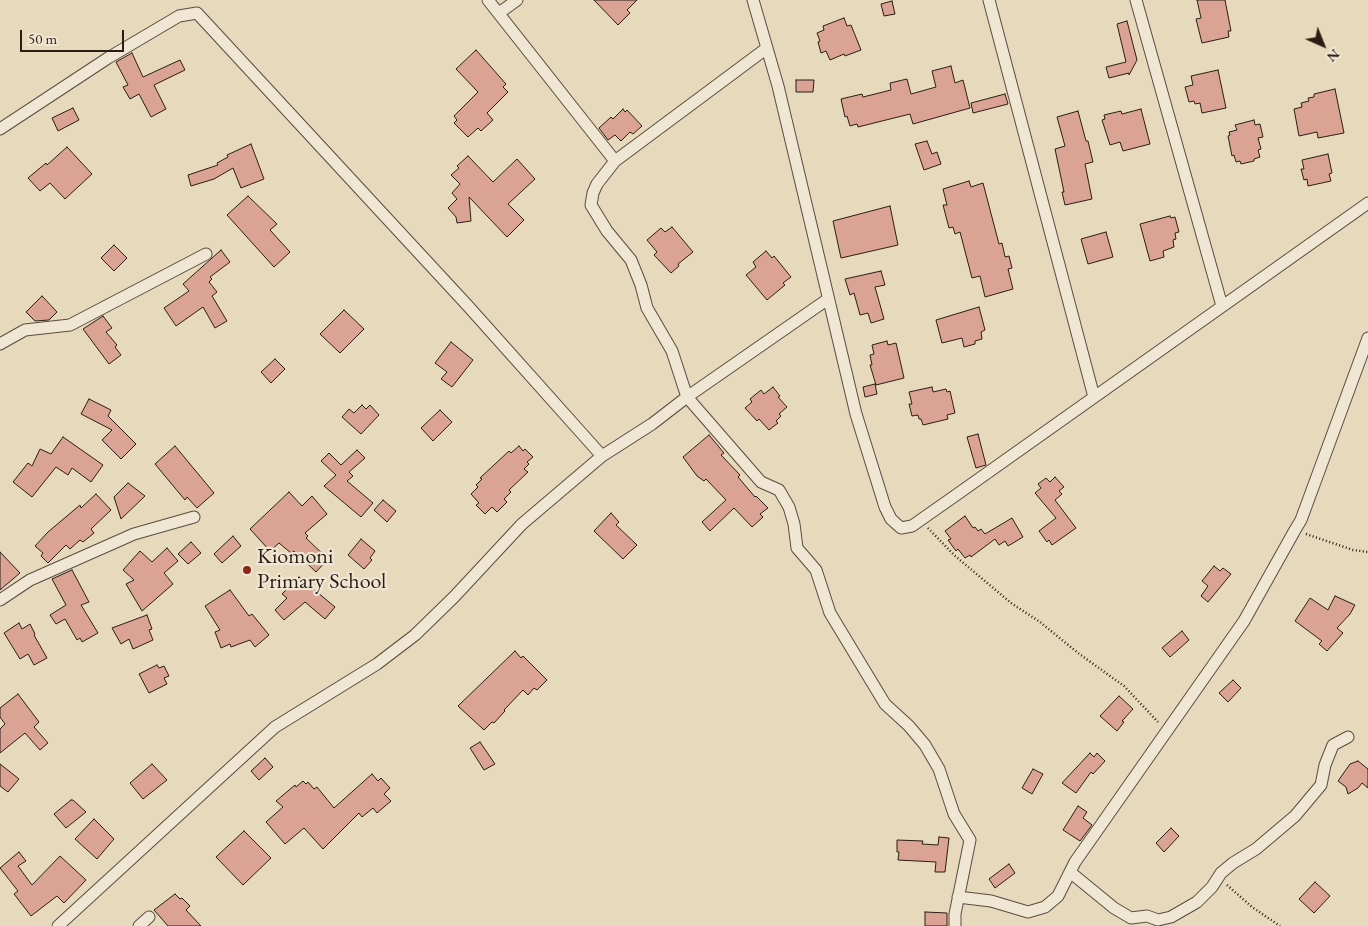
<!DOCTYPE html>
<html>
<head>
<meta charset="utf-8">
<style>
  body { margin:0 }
  #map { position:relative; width:1368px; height:926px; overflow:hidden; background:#e7d9bc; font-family:"EB Garamond",serif }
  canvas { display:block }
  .north { position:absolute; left:1298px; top:20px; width:50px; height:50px; -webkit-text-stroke:4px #efe6d3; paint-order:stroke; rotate:136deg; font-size:14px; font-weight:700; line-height:20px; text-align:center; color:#2b1d15 }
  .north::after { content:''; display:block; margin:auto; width:18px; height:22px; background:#2b1d15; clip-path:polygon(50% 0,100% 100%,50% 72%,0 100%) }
  .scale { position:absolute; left:20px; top:30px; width:104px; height:22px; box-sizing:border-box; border:2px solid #2b1d15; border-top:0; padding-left:6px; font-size:15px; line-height:18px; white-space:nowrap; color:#2b1d15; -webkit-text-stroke:4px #efe6d3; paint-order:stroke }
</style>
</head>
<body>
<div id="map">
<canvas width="1368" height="926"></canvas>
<div class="north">N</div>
<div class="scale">50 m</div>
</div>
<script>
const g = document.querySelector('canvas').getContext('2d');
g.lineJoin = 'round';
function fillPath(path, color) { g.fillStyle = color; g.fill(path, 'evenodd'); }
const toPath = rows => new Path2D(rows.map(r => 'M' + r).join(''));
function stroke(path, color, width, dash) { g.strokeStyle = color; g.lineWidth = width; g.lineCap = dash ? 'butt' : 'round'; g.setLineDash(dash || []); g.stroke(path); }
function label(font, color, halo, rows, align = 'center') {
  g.font = font + ' "EB Garamond",serif'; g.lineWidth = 4.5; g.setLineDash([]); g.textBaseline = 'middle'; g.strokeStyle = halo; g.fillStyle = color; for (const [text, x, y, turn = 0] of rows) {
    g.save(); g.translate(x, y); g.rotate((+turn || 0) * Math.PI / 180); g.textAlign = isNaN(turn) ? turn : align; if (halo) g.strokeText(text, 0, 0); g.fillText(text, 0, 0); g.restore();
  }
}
const building = toPath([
  [594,0,637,0,627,10,630,13,618,25,594,0],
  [1197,0,1225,0,1231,31,1228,31,1229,37,1202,43,1196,19,1201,18,1197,0],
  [892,1,895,14,884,16,881,4,892,1],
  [844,18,847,26,851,25,861,50,845,56,844,54,830,60,826,51,821,53,818,42,820,41,817,33,824,30,823,26,844,18],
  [1127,21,1137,60,1129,75,1129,73,1109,78,1106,67,1126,62,1117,24,1127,21],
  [476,50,506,84,503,87,508,92,487,113,493,120,481,131,478,128,468,137,454,123,457,120,454,116,478,92,456,69,476,50],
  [132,53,143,77,180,60,185,70,154,85,166,109,151,117,139,94,130,99,123,87,128,85,116,62,132,53],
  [951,66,955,83,963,80,970,108,913,124,910,114,858,127,857,124,850,126,847,116,845,117,841,99,862,94,863,97,891,90,890,83,907,79,911,94,936,87,932,71,951,66],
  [1218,70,1226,108,1202,113,1200,103,1195,104,1194,101,1189,102,1185,87,1193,85,1191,76,1218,70],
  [796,80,814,80,813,92,796,92,796,80],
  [1335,89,1344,133,1318,138,1317,132,1299,136,1294,109,1302,107,1301,103,1309,101,1308,98,1314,97,1314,94,1335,89],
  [1005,94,1008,104,973,113,971,103,1005,94],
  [73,108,79,120,58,131,52,118,73,108],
  [623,109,625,112,627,110,642,126,633,134,630,132,621,141,615,135,608,140,599,128,611,117,613,119,623,109],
  [1141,109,1150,144,1123,151,1120,142,1110,145,1102,120,1105,119,1104,115,1121,111,1122,114,1141,109],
  [1078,111,1086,141,1088,141,1093,162,1085,164,1092,199,1065,205,1062,192,1064,192,1055,149,1065,146,1057,117,1078,111],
  [1254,120,1255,125,1260,124,1263,137,1258,138,1261,149,1258,150,1260,157,1254,159,1254,161,1241,164,1240,161,1236,162,1234,155,1232,156,1228,136,1230,135,1229,132,1237,130,1235,125,1254,120],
  [927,141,932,154,937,152,941,164,924,170,915,144,927,141],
  [251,144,264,179,241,188,233,168,214,179,191,186,188,175,218,165,217,163,228,157,227,155,251,144],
  [67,147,92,174,65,199,50,183,40,191,28,178,46,163,47,165,67,147],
  [1328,154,1332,173,1329,174,1331,181,1308,186,1307,179,1304,180,1301,169,1304,169,1302,160,1328,154],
  [468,156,493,182,517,159,535,179,508,204,524,220,507,237,469,197,471,221,457,223,456,217,448,208,457,199,452,193,460,184,451,175,459,168,457,166,468,156],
  [969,181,971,187,983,183,999,244,1002,243,1005,257,1009,256,1012,268,1008,269,1013,289,985,297,980,276,972,278,960,232,955,234,953,227,949,228,943,205,947,205,943,189,969,181],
  [248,196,277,224,270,230,290,252,274,267,227,215,248,196],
  [890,206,898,245,841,258,833,221,890,206],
  [1170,216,1171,218,1175,217,1179,232,1175,233,1176,239,1173,240,1174,247,1163,251,1164,257,1150,261,1140,224,1170,216],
  [672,227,693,252,678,264,679,266,671,273,654,255,657,252,647,240,661,228,665,232,672,227],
  [1106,232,1113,257,1088,264,1081,239,1106,232],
  [114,245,127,258,114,271,101,258,114,245],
  [221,250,230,262,210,277,212,279,209,282,217,292,212,296,227,321,215,328,203,307,176,326,164,308,189,291,183,284,221,250],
  [766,251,772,258,774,256,791,277,783,283,785,285,767,300,746,275,756,267,753,262,766,251],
  [881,271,885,285,875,287,884,319,871,323,868,313,860,315,854,293,850,295,845,279,881,271],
  [42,296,57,312,49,320,35,321,26,312,42,296],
  [979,307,985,330,981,332,982,339,975,341,975,344,964,347,962,338,942,343,936,320,979,307],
  [344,310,364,329,340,353,320,334,344,310],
  [103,316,112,328,106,332,117,345,115,347,121,355,109,364,83,329,103,316],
  [887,341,888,345,896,343,904,378,876,385,870,365,872,365,870,355,874,354,872,345,887,341],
  [451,342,473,360,452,387,441,379,447,372,435,363,451,342],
  [275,359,285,369,271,383,261,372,275,359],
  [875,384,877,394,865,397,863,387,875,384],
  [773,387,780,396,778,397,787,407,779,414,781,416,776,421,778,423,769,430,759,419,757,421,745,408,752,402,750,399,761,390,764,394,773,387],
  [932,387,933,392,946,389,947,392,950,391,955,413,947,415,948,419,923,425,921,419,919,419,918,415,912,416,909,404,912,404,909,392,932,387],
  [89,399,111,410,108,416,136,444,121,459,102,440,112,430,81,414,89,399],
  [362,405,366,409,370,405,379,415,361,434,342,417,349,409,354,413,362,405],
  [440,410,452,422,433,441,421,428,440,410],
  [978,434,986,465,976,468,967,437,978,434],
  [709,435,724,453,721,455,740,475,738,477,755,497,756,496,768,508,760,514,763,517,752,527,734,508,710,531,702,522,726,500,706,479,704,481,697,476,683,457,709,435],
  [63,437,103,465,91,482,72,468,68,475,56,467,32,497,13,482,28,463,32,466,40,449,51,454,63,437],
  [175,446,214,493,197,508,187,497,185,500,155,464,175,446],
  [519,446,523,451,525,449,533,457,527,462,529,464,524,469,528,472,509,490,511,492,504,499,507,502,497,512,492,507,485,514,476,505,479,503,471,494,478,487,476,485,482,479,480,478,509,451,511,453,519,446],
  [357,450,365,458,349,472,353,476,347,481,373,503,361,517,324,486,336,475,321,461,329,453,341,465,357,450],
  [1055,477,1064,487,1059,491,1062,494,1055,500,1076,528,1052,545,1049,540,1047,542,1039,531,1056,518,1035,493,1041,488,1038,484,1046,478,1050,482,1055,477],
  [128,483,145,496,121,519,114,497,128,483],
  [289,492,302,506,312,496,327,514,305,533,308,536,306,538,328,559,316,572,294,551,291,553,279,543,270,551,250,529,289,492],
  [96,494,111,510,91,529,94,533,83,542,80,540,70,549,66,545,48,563,41,556,43,553,35,546,48,532,80,505,81,508,96,494],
  [383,500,396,511,387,522,374,510,383,500],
  [611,513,619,522,616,525,637,545,623,559,594,531,611,513],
  [965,516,973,528,975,527,978,531,981,529,985,534,1012,518,1023,537,1008,546,1005,541,999,545,995,539,971,557,970,555,965,558,958,549,956,551,948,540,951,539,945,531,965,516],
  [233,536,241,546,222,563,214,554,233,536],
  [361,539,375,551,370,558,372,560,364,569,348,555,361,539],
  [191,542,201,553,188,564,178,554,191,542],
  [167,548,178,561,164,573,173,584,142,611,126,584,134,580,123,570,140,551,152,562,167,548],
  [0,552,20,573,0,590,0,552],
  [1214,566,1220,571,1223,568,1231,574,1208,602,1201,596,1208,586,1202,581,1214,566],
  [72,570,89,602,81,605,98,633,82,642,80,638,77,640,65,619,56,624,50,615,66,605,52,579,72,570],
  [299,577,335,607,325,619,305,602,284,620,275,610,287,598,282,594,299,577],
  [230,590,249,616,252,614,269,635,255,647,250,640,231,647,230,644,221,648,215,632,220,630,205,606,230,590],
  [1335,596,1355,605,1350,614,1337,628,1343,633,1327,651,1319,644,1322,641,1295,621,1310,598,1328,610,1335,596],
  [147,615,152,629,149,630,153,640,133,649,129,639,121,644,112,628,147,615],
  [19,623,22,629,30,624,35,634,34,635,47,658,34,665,28,654,20,659,4,633,19,623],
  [1182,631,1189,640,1170,657,1162,648,1182,631],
  [515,651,521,658,523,656,547,680,537,690,534,688,528,695,523,690,504,710,505,711,494,723,492,722,484,730,458,706,515,651],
  [157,665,159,668,164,666,169,676,164,678,167,684,149,693,139,674,157,665],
  [1233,680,1241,688,1228,702,1219,693,1233,680],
  [18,694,39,722,34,727,48,743,40,750,25,733,0,753,0,729,5,724,0,717,0,708,18,694],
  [1119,696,1133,709,1122,721,1124,722,1117,731,1100,716,1119,696],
  [480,742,495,764,484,770,470,748,480,742],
  [1090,753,1094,757,1097,753,1105,761,1093,774,1091,772,1076,793,1062,783,1090,753],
  [265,758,273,767,259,780,251,771,265,758],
  [1358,761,1368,769,1368,788,1362,783,1358,788,1348,794,1346,787,1338,781,1350,764,1358,761],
  [0,764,19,779,8,792,0,786,0,764],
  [152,764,167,780,143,799,130,783,152,764],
  [1033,769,1043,774,1032,794,1022,788,1033,769],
  [372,774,378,781,381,778,390,788,384,794,391,801,377,813,373,808,362,817,359,813,323,849,304,828,285,844,266,822,283,807,276,801,295,785,296,787,303,781,306,784,308,782,314,789,317,787,334,808,372,774],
  [71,800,73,800,86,812,66,828,54,814,71,800],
  [1078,806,1087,812,1083,818,1092,825,1080,841,1063,830,1078,806],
  [94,819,114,839,97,859,75,839,94,819],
  [1171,828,1179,836,1164,852,1156,843,1171,828],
  [244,831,271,858,243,885,216,857,244,831],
  [939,837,949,838,945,872,935,872,936,862,898,860,899,852,897,852,897,840,923,841,922,844,938,845,939,837],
  [19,852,26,861,18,866,32,885,60,856,86,880,64,903,57,896,31,916,14,894,18,891,0,868,19,852],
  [1009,864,1015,873,995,888,989,879,1009,864],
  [1315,882,1330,896,1314,913,1299,899,1315,882],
  [175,894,180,899,182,898,190,906,186,910,201,926,168,926,154,910,175,894],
  [925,912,947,913,947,926,925,926,925,912]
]);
const path = toPath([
  [928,528,954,555,1011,603,1040,622,1078,653,1124,686,1158,722],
  [1306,534,1353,550,1368,552],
  [1227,885,1252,907,1280,926]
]);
const minor = toPath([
  [488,0,615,161],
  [753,0,778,86,856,414,885,507,891,519,901,528,912,526,959,493,1368,203],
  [989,0,1094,397],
  [1136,0,1222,306],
  [499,13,517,0],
  [767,48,615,161,597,184,593,193,591,205,607,231,631,260,641,285,647,308,672,351,687,397,761,482,779,490,789,507,794,524,797,548,816,570,830,613,885,704,909,726,925,745,939,769,954,814,970,840,955,914,955,926],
  [0,129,108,58,179,16,197,13,468,306,602,456],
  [0,344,25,330,70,325,206,254],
  [0,600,30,580,134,534,194,517],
  [1070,872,1114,908,1131,918,1147,916,1158,920,1171,917,1197,902,1212,887,1221,873,1233,863,1256,849,1295,816,1321,785,1325,765,1333,745,1348,737],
  [958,897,991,901,1028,912,1045,907,1058,896,1075,862,1244,621,1295,530,1301,520,1368,338],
  [58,926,275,727,377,664,415,635,454,597,522,524,602,456,652,424,687,397,828,299],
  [139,926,149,917]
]);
const markers = [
  [247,570,5,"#8f2418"]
];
const poiNames = [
  ["Kiomoni",257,557],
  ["Primary School",257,582]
];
fillPath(building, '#daa394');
stroke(building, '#2b1d15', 1);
stroke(minor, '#5a4c3f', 13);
stroke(path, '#2b1d15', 2.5, [1, 2.5]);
stroke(minor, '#efe6d3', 11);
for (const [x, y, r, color] of markers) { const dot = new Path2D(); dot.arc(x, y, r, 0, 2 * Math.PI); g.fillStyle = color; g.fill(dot); stroke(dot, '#efe6d3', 2); }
label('22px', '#2b1d15', '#efe6d3', poiNames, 'left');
</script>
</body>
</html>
